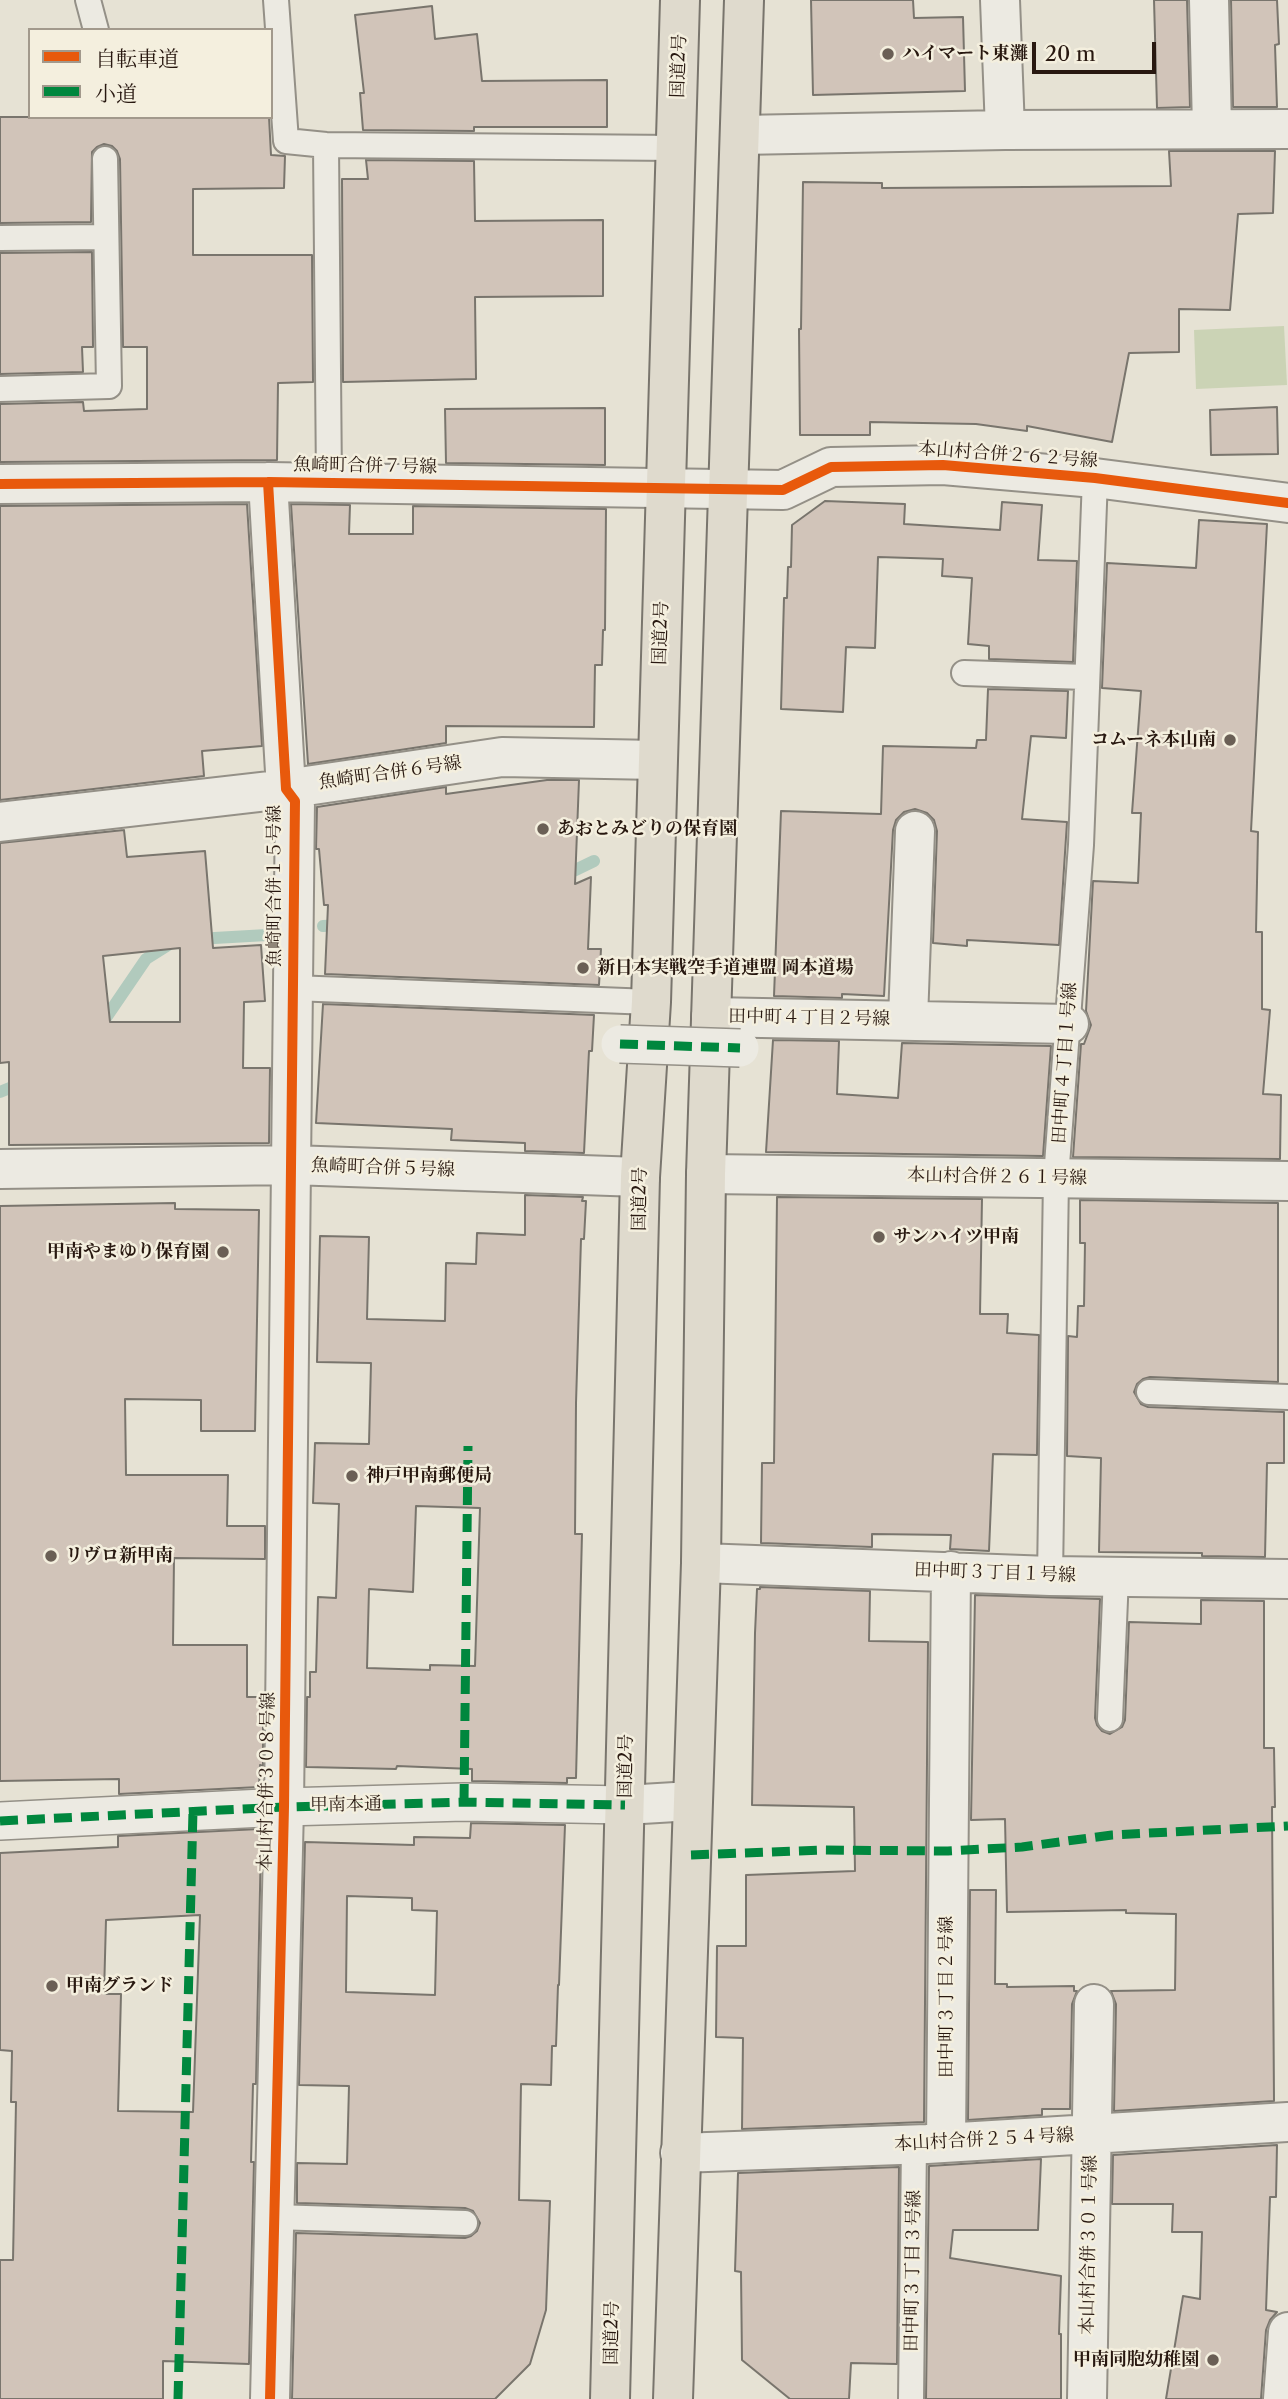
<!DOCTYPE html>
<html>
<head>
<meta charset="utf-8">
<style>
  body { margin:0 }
  #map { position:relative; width:1288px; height:2399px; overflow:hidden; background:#e6e2d4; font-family:"Libre Caslon Text","Noto Serif JP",serif }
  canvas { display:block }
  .legend { position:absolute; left:28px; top:28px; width:245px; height:91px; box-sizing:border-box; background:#f4efde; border:2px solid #a2998c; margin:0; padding:9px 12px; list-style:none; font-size:21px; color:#281810 }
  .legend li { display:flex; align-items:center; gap:14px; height:35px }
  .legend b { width:35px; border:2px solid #a2998c }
  .scale { position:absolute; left:1032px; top:42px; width:124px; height:32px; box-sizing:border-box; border:4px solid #281810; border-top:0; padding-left:9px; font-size:21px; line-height:24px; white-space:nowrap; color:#281810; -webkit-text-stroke:5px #f4efde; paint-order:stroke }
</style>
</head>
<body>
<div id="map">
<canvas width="1288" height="2399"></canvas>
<ul class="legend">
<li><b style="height:9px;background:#e8590c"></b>自転車道</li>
<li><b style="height:9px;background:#00873e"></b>小道</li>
</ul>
<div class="scale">20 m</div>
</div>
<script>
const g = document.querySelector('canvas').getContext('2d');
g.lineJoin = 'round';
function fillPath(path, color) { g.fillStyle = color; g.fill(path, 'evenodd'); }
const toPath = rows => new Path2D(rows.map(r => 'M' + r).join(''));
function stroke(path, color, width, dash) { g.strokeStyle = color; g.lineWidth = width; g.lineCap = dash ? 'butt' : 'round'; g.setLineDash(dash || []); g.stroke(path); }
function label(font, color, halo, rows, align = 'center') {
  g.font = font + ' "Libre Caslon Text","Noto Serif JP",serif'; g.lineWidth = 5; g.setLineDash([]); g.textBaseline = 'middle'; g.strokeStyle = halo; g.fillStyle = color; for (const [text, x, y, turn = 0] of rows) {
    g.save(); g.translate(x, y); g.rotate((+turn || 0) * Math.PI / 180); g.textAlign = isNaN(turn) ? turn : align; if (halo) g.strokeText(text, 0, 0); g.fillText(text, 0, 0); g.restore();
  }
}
const green = toPath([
  [1284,326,1287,385,1196,389,1194,330]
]);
const stream = toPath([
  [563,876,594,861],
  [323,926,343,925],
  [197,939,267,935],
  [101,1025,146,959,173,942],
  [0,1092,22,1083]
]);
const building = toPath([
  [811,0,913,0,914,18,963,17,965,91,813,95,811,0],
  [1154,0,1187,0,1190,107,1157,108,1154,0],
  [1231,0,1277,0,1279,44,1275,45,1277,107,1233,107,1231,0],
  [432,6,435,39,477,34,482,81,607,80,607,127,474,127,474,131,363,130,360,93,364,93,355,15,432,6],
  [0,117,269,117,271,155,285,156,284,188,193,189,193,255,312,255,313,382,278,383,277,460,0,462,0,404,83,402,84,411,147,409,147,347,123,347,120,159,117,151,112,146,104,144,97,147,92,152,91,222,0,223,0,117],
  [1169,151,1275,151,1273,213,1238,214,1230,310,1179,309,1179,352,1129,353,1112,442,1027,426,1027,431,976,424,870,422,870,435,800,435,799,329,801,329,803,182,882,183,882,188,1171,186,1169,151],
  [366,160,474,161,475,221,603,220,603,296,475,297,476,379,343,382,342,179,368,179,366,160],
  [92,252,93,347,82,347,83,372,0,374,0,253,92,252],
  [1277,407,1278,454,1211,455,1210,410,1277,407],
  [605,408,605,465,446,463,445,409,605,408],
  [825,501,905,504,904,524,1000,530,1002,502,1042,505,1038,560,1077,561,1073,662,989,659,989,646,968,644,972,578,942,576,943,559,878,557,875,648,846,647,843,712,781,709,784,598,787,598,788,567,791,567,792,525,825,501],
  [247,504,262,746,202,751,204,776,0,800,0,506,247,504],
  [291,504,350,505,349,534,413,534,413,506,606,509,605,630,603,630,602,665,595,665,594,727,446,726,446,743,308,764,291,504],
  [1199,520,1267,524,1251,831,1258,832,1256,932,1262,932,1262,1009,1270,1010,1263,1094,1281,1095,1280,1159,1073,1157,1081,1044,1084,1044,1091,1025,1086,1011,1093,881,1138,883,1141,813,1132,813,1141,691,1102,688,1107,563,1196,568,1199,520],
  [988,689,1068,691,1066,738,1031,736,1022,819,1067,822,1059,945,967,940,967,946,933,943,937,831,934,820,927,813,915,809,904,812,896,820,893,830,884,996,842,994,842,998,774,996,781,811,881,814,883,746,976,748,977,740,986,740,988,689],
  [547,780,579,780,575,884,591,877,588,949,601,949,599,985,325,974,328,905,324,905,319,849,316,849,317,807,446,787,446,794,547,780],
  [124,830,127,857,205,851,213,948,261,945,265,1001,244,1002,243,1068,270,1068,269,1143,9,1145,9,1062,0,1063,0,843,124,830],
  [180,948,180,1022,110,1022,103,956,180,948],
  [323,1004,594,1015,592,1051,589,1051,584,1153,525,1151,525,1143,451,1140,452,1129,316,1123,323,1004],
  [773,1040,839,1041,837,1094,898,1098,902,1043,1051,1046,1043,1156,766,1152,773,1040],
  [525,1195,583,1197,582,1201,586,1201,584,1239,581,1239,576,1403,575,1534,582,1534,576,1778,567,1778,567,1783,472,1781,472,1769,397,1766,396,1769,306,1767,307,1697,310,1697,310,1672,316,1672,318,1597,336,1598,339,1504,313,1503,315,1443,369,1444,371,1363,317,1362,320,1236,369,1237,367,1319,445,1321,446,1263,476,1264,477,1233,525,1235,525,1195],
  [416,1506,480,1508,475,1666,430,1665,430,1670,367,1668,369,1589,413,1592,416,1506],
  [777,1197,982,1199,980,1314,1008,1314,1007,1333,1039,1335,1037,1455,993,1454,989,1551,950,1549,951,1535,872,1534,872,1547,761,1543,762,1463,774,1463,777,1197],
  [1080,1200,1278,1203,1278,1382,1150,1377,1143,1379,1137,1384,1134,1392,1141,1404,1148,1407,1284,1412,1284,1463,1267,1463,1265,1557,1202,1556,1202,1553,1099,1552,1101,1458,1067,1456,1068,1336,1077,1337,1078,1306,1084,1306,1085,1243,1080,1243,1080,1200],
  [175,1203,175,1209,259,1210,255,1431,201,1431,201,1400,125,1399,126,1475,228,1475,227,1526,265,1526,265,1559,174,1558,173,1645,247,1645,247,1697,263,1697,263,1766,260,1765,259,1787,119,1794,119,1779,0,1781,0,1206,175,1203],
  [760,1587,870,1591,869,1641,928,1642,924,2122,742,2129,743,2038,716,2037,717,1946,746,1946,746,1875,855,1871,854,1807,752,1805,755,1633,757,1589,760,1589,760,1587],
  [975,1595,1100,1599,1095,1718,1097,1725,1102,1731,1110,1734,1122,1727,1125,1720,1129,1622,1201,1624,1201,1600,1264,1601,1264,1748,1274,1748,1275,1807,1272,1807,1274,2101,1114,2111,1116,2004,1111,1991,1175,1990,1176,1914,1126,1913,1126,1910,1007,1912,1005,1819,971,1820,975,1595],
  [471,1823,565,1825,559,1985,558,1985,556,2046,552,2046,551,2085,521,2084,519,2200,550,2201,546,2310,530,2364,495,2399,292,2399,296,2233,465,2238,471,2236,477,2231,480,2223,473,2211,465,2208,297,2203,297,2163,347,2164,349,2086,299,2085,305,1842,414,1845,414,1837,470,1838,471,1823],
  [347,1896,412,1898,412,1910,437,1911,435,1995,346,1992,347,1896],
  [259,1829,259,1840,261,1841,256,2084,253,2084,251,2162,254,2162,249,2364,163,2361,163,2399,0,2399,0,2260,13,2260,16,2102,11,2102,12,2051,0,2050,0,1853,118,1847,118,1836,259,1829],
  [200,1915,193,2112,118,2111,121,1994,104,1994,106,1920,200,1915],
  [970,1890,996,1890,995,1984,1007,1984,1007,1987,1074,1986,1074,1991,1077,1991,1072,2004,1070,2109,1042,2109,1042,2115,968,2120,970,1890],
  [1277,2145,1276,2197,1270,2197,1266,2310,1277,2312,1270,2320,1266,2330,1261,2399,1166,2399,1183,2296,1200,2299,1202,2232,1172,2232,1173,2204,1112,2204,1113,2155,1277,2145],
  [1041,2159,1038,2230,953,2230,950,2258,1061,2276,1059,2334,1061,2334,1061,2399,926,2399,929,2166,1041,2159],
  [899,2167,897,2364,851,2363,849,2399,790,2399,742,2360,741,2272,735,2271,738,2173,899,2167]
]);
const service = toPath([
  [88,0,96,30],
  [276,0,286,141,326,145,676,148],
  [326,145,329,483],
  [0,238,106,237],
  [0,389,109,386,105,159],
  [964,673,1086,677],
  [293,988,651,1002],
  [1149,1392,1288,1397],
  [1050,1576,1056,1178,1081,845,1095,478],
  [1110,1719,1116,1576],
  [274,2217,465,2223],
  [911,2399,914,2144]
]);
const pedestrian = toPath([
  [0,1821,284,1807,464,1802,625,1805]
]);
const minor = toPath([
  [1000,0,1005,130],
  [1209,0,1212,128],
  [740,135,1005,130,1288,129],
  [268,482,286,789,295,801,284,1807,270,2399],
  [0,484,268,482,783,490,831,467,943,465,1095,478,1288,503],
  [0,822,286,789,502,757,657,760],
  [711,1017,1069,1024],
  [908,1019,915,831],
  [0,1169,291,1165,640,1177],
  [706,1174,1288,1181],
  [701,1563,1050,1576,1288,1579],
  [625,1805,692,1801],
  [946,2142,951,1571],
  [680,2153,927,2144,1288,2122],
  [1087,2399,1094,2004],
  [1283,2399,1288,2332]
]);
const trunk = toPath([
  [610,2399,640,1177,651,1002,680,0],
  [673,2399,701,1563,706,1174,744,0]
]);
const pedestrianBridge = toPath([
  [620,1044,740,1048]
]);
const quiet = toPath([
  [620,1044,740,1048],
  [464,1802,468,1446],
  [0,1821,284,1807,464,1802,625,1805],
  [691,1855,824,1850,948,1851,1022,1847,1112,1835,1288,1826],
  [178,2399,193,1811]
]);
const cycleway = toPath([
  [268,482,286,789,295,801,284,1807,270,2399],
  [0,484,268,482,783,490,831,467,943,465,1095,478,1288,503]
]);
const markers = [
  [888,54,7,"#6a5f55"],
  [1230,740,7,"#6a5f55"],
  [543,829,7,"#6a5f55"],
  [583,968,7,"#6a5f55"],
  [879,1237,7,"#6a5f55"],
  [223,1252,7,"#6a5f55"],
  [352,1476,7,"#6a5f55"],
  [51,1556,7,"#6a5f55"],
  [52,1986,7,"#6a5f55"],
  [1213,2360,7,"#6a5f55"]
];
const poiNames = [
  ["ハイマート東灘",902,54],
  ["コムーネ本山南",1216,740,"right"],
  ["あおとみどりの保育園",557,829],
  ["新日本実戦空手道連盟 岡本道場",597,968],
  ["サンハイツ甲南",893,1237],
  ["甲南やまゆり保育園",209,1252,"right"],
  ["神戸甲南郵便局",366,1476],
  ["リヴロ新甲南",65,1556],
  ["甲南グランド",66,1986],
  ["甲南同胞幼稚園",1199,2360,"right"]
];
const streetNames = [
  ["国道2号",679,66,-88],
  ["本山村合併２６２号線",1008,455,4],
  ["魚崎町合併７号線",365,466,1],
  ["国道2号",661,633,-88],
  ["魚崎町合併６号線",390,773,-8],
  ["魚崎町合併１５号線",275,886,-90],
  ["田中町４丁目２号線",809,1018,1],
  ["田中町４丁目１号線",1065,1063,-86],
  ["魚崎町合併５号線",383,1168,2],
  ["本山村合併２６１号線",997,1177,1],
  ["国道2号",640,1199,-89],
  ["田中町３丁目１号線",995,1573,2],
  ["国道2号",626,1766,-89],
  ["本山村合併３０８号線",267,1782,-89],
  ["甲南本通",346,1805,-1],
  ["田中町３丁目２号線",947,1997,-90],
  ["本山村合併２５４号線",984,2140,-3],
  ["本山村合併３０１号線",1089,2245,-89],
  ["田中町３丁目３号線",913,2271,-89],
  ["国道2号",612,2333,-89]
];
fillPath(green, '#cbd3b5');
stroke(stream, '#b1cabd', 12);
fillPath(building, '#d1c4b9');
stroke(building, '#79756d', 2);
stroke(service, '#949087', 28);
stroke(pedestrian, '#949087', 40);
stroke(minor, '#949087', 42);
stroke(trunk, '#79756d', 42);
stroke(service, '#eceae2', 24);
stroke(pedestrian, '#eceae2', 37);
stroke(minor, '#eceae2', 38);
stroke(trunk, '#dfdacd', 38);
stroke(pedestrianBridge, '#949087', 40, []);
stroke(pedestrianBridge, '#eceae2', 37);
stroke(quiet, '#00873e', 9, [18, 9]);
stroke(cycleway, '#e8590c', 10);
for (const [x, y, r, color] of markers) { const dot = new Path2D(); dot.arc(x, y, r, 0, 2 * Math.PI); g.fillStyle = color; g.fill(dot); stroke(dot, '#f4efde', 2.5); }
label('bold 18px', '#281810', '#f4efde', poiNames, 'left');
label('18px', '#281810', '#f4efde', streetNames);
</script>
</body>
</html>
